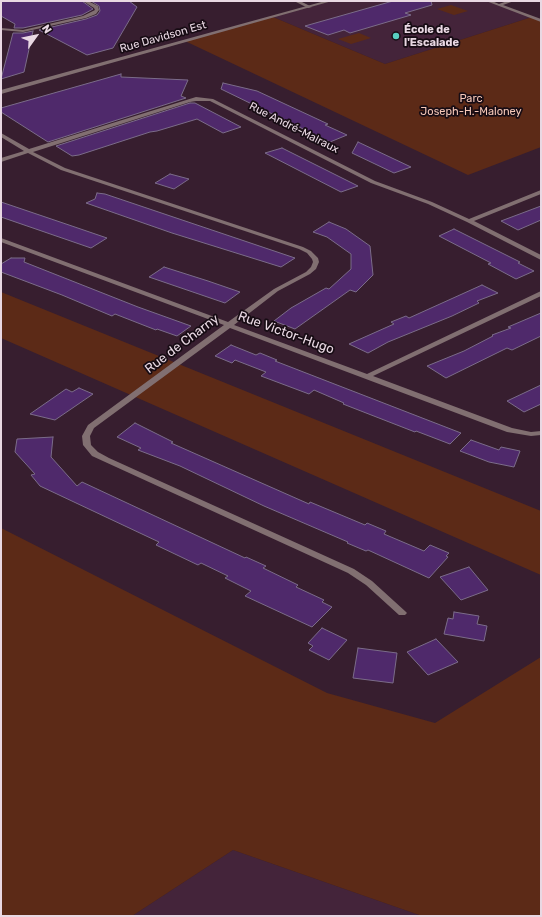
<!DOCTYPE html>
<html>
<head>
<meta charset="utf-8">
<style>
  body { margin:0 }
  #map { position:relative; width:542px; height:917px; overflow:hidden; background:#371e2f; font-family:Rubik,sans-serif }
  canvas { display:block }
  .frame { position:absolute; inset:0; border:2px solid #e9d8e3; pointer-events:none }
  .north { position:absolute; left:16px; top:16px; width:40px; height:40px; -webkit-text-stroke:3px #170c14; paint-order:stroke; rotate:57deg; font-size:11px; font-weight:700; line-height:16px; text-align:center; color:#e9d8e3 }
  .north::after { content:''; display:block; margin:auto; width:14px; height:18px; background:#e9d8e3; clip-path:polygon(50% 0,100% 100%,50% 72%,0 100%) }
</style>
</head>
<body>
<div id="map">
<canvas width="542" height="917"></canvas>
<div class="frame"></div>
<div class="north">N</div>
</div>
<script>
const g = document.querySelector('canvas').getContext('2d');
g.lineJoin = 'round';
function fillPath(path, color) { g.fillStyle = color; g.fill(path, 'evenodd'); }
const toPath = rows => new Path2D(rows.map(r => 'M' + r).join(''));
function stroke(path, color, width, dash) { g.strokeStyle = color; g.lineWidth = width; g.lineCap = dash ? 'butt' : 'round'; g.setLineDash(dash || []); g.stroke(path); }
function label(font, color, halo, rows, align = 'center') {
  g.font = font + ' Rubik,sans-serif'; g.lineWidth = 3.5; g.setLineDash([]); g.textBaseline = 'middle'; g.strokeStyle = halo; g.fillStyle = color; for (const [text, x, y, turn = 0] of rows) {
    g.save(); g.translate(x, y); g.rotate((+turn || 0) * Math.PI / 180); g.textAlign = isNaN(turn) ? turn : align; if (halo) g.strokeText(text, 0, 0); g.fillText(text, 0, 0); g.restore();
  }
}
const built = toPath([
  [330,1,488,1,532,17,385,64,273,17],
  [233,850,422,916,132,916]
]);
const green = toPath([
  [451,5,468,11,454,15,437,9],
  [273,17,385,64,532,17,541,21,541,147,468,175,185,41],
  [359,33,371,38,351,44,338,39],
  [1,292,541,511,541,575,1,338],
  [1,528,327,693,435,723,541,657,541,916,422,916,233,850,132,916,1,916]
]);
const building = toPath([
  [1,1,82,1,93,9,82,15,23,28,14,28,15,24,1,16,1,1],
  [91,1,129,1,137,7,113,48,87,55,39,30,86,19,97,15,100,11,99,6,91,1],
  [393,1,431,1,432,5,405,13,411,15,350,33,344,30,328,35,305,26,393,1],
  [33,31,24,72,1,79,13,33,23,33,33,31],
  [121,74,121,77,188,80,181,96,186,98,48,142,1,112,1,108,121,74],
  [223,83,257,91,328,124,325,125,347,135,330,142,221,89,223,83],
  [190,103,195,103,241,127,223,133,197,119,157,131,150,132,79,155,72,156,56,146,190,103],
  [358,142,411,167,394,173,352,153,358,142],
  [282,148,358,186,341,192,265,153,282,148],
  [170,174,189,179,174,189,155,183,170,174],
  [97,193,105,194,295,258,281,267,172,233,86,203,95,199,97,193],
  [1,202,66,224,107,238,91,248,1,217,1,202],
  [541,206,541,220,518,230,501,221,541,206],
  [329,222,346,229,370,246,373,275,356,292,350,290,295,329,274,321,291,308,326,288,329,289,351,269,351,254,327,237,313,232,329,222],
  [454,229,520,262,518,263,534,271,516,279,488,264,491,263,439,236,454,229],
  [11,258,25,258,24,262,138,307,191,326,177,336,157,329,156,330,115,314,112,316,62,295,1,272,1,264,11,258],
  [164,267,208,281,240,292,225,303,149,277,164,267],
  [482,285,498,293,477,301,479,303,452,316,388,342,368,353,349,344,394,324,391,322,406,316,409,318,482,285],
  [541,313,541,336,512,350,507,348,446,378,427,366,464,351,493,336,492,335,511,328,508,327,541,313],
  [231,345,256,355,260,353,277,360,275,361,461,433,450,444,416,431,415,432,343,404,344,403,314,390,309,394,261,376,266,372,235,360,232,363,215,356,231,345],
  [541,385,541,404,524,412,507,401,541,385],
  [79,388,93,394,55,420,30,414,66,389,72,392,79,388],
  [135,423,173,442,171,443,309,504,310,502,365,525,367,523,386,531,384,534,424,551,430,545,449,553,446,556,448,557,429,578,368,550,366,551,347,543,348,542,264,506,180,466,138,450,141,448,117,437,135,423],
  [53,437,51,457,77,486,82,482,245,558,246,557,266,566,263,568,298,585,296,587,324,600,322,602,332,607,312,627,245,596,251,591,225,578,228,576,201,563,198,565,156,545,159,542,40,486,31,475,35,474,15,452,17,439,53,437],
  [471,440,499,450,501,447,520,451,514,467,489,462,460,451,471,440],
  [469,567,488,590,461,600,440,577,469,567],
  [454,612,479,616,477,624,487,626,484,641,444,634,448,618,453,619,454,612],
  [322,628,347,640,329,660,309,650,313,646,308,643,322,628],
  [436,639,458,662,428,675,407,652,436,639],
  [358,648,397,653,393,683,353,678,358,648]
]);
const minor = toPath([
  [83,1,88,1,98,6,99,10,96,14,86,18,23,32,1,30,1,28,23,30,83,16,95,10,94,8,83,1],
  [294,1,300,1,312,7,308,8,294,1],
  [486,1,492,1,499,4,507,1,514,1,503,5,541,19,541,22,486,1],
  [196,97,213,99,375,181,432,202,469,219,541,190,541,194,474,221,541,255,541,260,467,222,428,204,371,183,210,101,196,101,190,102,33,152,65,168,303,247,311,251,318,258,319,262,316,269,310,274,278,291,234,325,367,374,541,291,541,296,373,376,512,428,531,432,541,431,541,435,531,436,507,432,230,328,94,428,90,436,91,445,98,452,109,458,354,569,372,581,405,611,407,613,405,615,399,615,366,585,348,573,92,456,83,445,82,436,88,425,224,325,1,242,1,238,228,322,274,289,306,272,311,267,313,262,312,259,307,253,299,249,61,170,28,153,1,162,1,158,24,151,1,137,1,133,29,149,196,97]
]);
const tertiary = toPath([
  [325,1,332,1,1,94,1,90,325,1]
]);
const markers = [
  [396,36,4,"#58cec0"]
];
const farPoinames = [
  ["École de",404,30],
  ["l'Escalade",404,43]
];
const farStreetnames = [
  ["Rue Davidson Est",163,37,-16],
  ["Rue André-Malraux",294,128,27]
];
const farParknames = [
  ["Parc",471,99],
  ["Joseph-H.-Maloney",471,112]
];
const streetNames = [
  ["Rue Victor-Hugo",286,333,20],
  ["Rue de Charny",182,344,-37]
];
fillPath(built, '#44243a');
fillPath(green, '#5c2a17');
fillPath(building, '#4f296b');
stroke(building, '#7b6c89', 1);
fillPath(minor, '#816f71');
fillPath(tertiary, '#816f71');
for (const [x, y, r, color] of markers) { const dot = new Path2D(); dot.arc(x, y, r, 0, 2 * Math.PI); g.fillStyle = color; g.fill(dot); stroke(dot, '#170c14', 1.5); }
label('bold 11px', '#e9d8e3', '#170c14', farPoinames, 'left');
label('11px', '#e9d8e3', '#170c14', farStreetnames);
label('11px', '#f7c8b8', '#170c14', farParknames);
label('13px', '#e9d8e3', '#170c14', streetNames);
</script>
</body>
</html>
